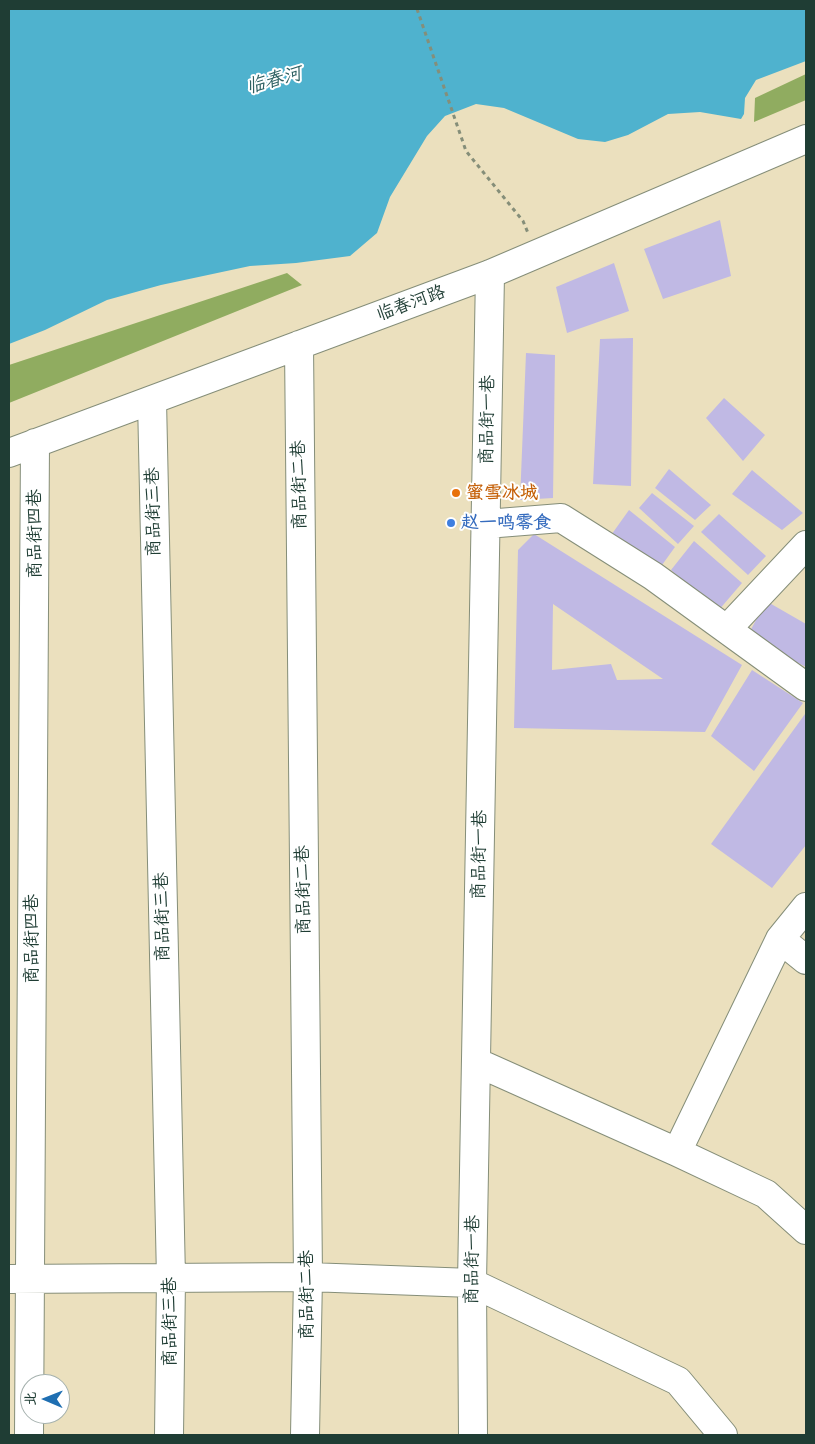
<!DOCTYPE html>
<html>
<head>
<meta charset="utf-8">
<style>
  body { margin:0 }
  #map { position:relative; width:815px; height:1444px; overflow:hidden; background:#ebe0be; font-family:Itim,"LXGW WenKai TC",sans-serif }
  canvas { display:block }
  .frame { position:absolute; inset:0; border:10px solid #1f3d34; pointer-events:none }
  .north { position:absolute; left:20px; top:1374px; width:50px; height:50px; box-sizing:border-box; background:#fff; border:1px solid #a5b1ae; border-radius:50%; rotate:271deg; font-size:14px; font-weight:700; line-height:20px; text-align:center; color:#1f3d34 }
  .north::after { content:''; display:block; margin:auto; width:18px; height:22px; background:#1f6fb2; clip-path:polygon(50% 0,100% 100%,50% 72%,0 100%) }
</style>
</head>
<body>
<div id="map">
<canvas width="815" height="1444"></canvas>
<div class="frame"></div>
<div class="north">北</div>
</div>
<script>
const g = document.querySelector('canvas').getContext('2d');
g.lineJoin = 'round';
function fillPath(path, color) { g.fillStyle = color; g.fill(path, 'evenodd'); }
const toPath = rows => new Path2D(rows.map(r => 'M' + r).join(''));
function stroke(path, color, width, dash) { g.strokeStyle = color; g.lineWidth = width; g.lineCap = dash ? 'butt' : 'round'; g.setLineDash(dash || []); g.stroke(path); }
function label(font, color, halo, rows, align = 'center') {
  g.font = font + ' Itim,"LXGW WenKai TC",sans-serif'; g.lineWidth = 4; g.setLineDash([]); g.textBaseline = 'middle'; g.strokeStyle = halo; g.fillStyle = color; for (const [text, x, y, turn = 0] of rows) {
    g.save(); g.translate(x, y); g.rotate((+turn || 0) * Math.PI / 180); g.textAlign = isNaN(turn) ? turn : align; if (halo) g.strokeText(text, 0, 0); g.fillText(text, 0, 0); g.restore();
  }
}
const forest = toPath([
  [806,74,806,100,754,122,755,98],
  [287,273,302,285,9,403,9,365]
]);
const water = toPath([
  [9,9,806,9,806,61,756,80,745,98,744,114,741,119,700,112,668,114,628,135,605,142,578,139,504,108,476,104,445,116,427,136,390,197,377,233,350,256,296,263,250,266,161,285,107,300,45,330,9,344]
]);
const building = toPath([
  [720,220,731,276,663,299,644,249],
  [614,263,629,311,567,333,556,287],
  [633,338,631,486,593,484,600,339],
  [526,353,555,355,553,498,520,500],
  [724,398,765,435,743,461,706,418],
  [669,469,711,505,695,520,655,488],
  [752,470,803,513,782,530,732,494],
  [652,493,694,526,678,544,639,508],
  [629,510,675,547,657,572,609,538],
  [719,514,766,556,748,575,701,532],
  [534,534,742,665,705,732,514,728,518,550],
  [553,604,663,679,617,680,611,664,552,670],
  [694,541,742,583,718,611,671,570],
  [766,601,806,624,806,667,747,637],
  [752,670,803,703,754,771,711,736],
  [805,714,806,716,806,845,772,888,711,844]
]);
const path = toPath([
  [417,9,466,151,523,221,528,233]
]);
const minor = toPath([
  [299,345,308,1277,305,1435],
  [152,400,171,1278,169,1435],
  [9,453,490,274,806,139],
  [486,524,561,518,653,576,806,687],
  [727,629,806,545],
  [780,939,806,960],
  [476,1062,677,1152,766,1194,806,1230],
  [677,1152,780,939,806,907],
  [9,1279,308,1277,472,1283,678,1381,723,1435],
  [29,1435,35,443],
  [473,1435,472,1283,490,274]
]);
const markers = [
  [456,493,5,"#e8710a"],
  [451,523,5,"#3f7fe0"]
];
const streetNames = [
  ["临春河路",411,304,-20],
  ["商品街一巷",488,420,-89],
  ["商品街二巷",300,485,-91],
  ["商品街三巷",154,512,-91],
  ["商品街四巷",35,534,-90],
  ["商品街一巷",480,855,-89],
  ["商品街二巷",304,890,-91],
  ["商品街三巷",163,917,-91],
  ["商品街四巷",32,939,-90],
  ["商品街一巷",473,1260,-89],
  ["商品街二巷",307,1295,-90],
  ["商品街三巷",170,1322,-90]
];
const foodNames = [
  ["蜜雪冰城",466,493]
];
const shopNames = [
  ["赵一鸣零食",461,523]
];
const waterNames = [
  ["临春河",274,81,-15]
];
fillPath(forest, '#90ac60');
fillPath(water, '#4fb2ce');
fillPath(building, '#c0b9e4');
stroke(minor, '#858e79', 30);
stroke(path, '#858e79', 3, [4, 4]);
stroke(minor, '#fff', 28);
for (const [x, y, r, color] of markers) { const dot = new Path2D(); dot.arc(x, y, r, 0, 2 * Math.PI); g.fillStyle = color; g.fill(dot); stroke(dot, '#fff', 2); }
label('18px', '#1f3d34', '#fff', streetNames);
label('bold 18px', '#c56008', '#fff', foodNames, 'left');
label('bold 18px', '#366cbe', '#fff', shopNames, 'left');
label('italic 19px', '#2d6062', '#fff', waterNames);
</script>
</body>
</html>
